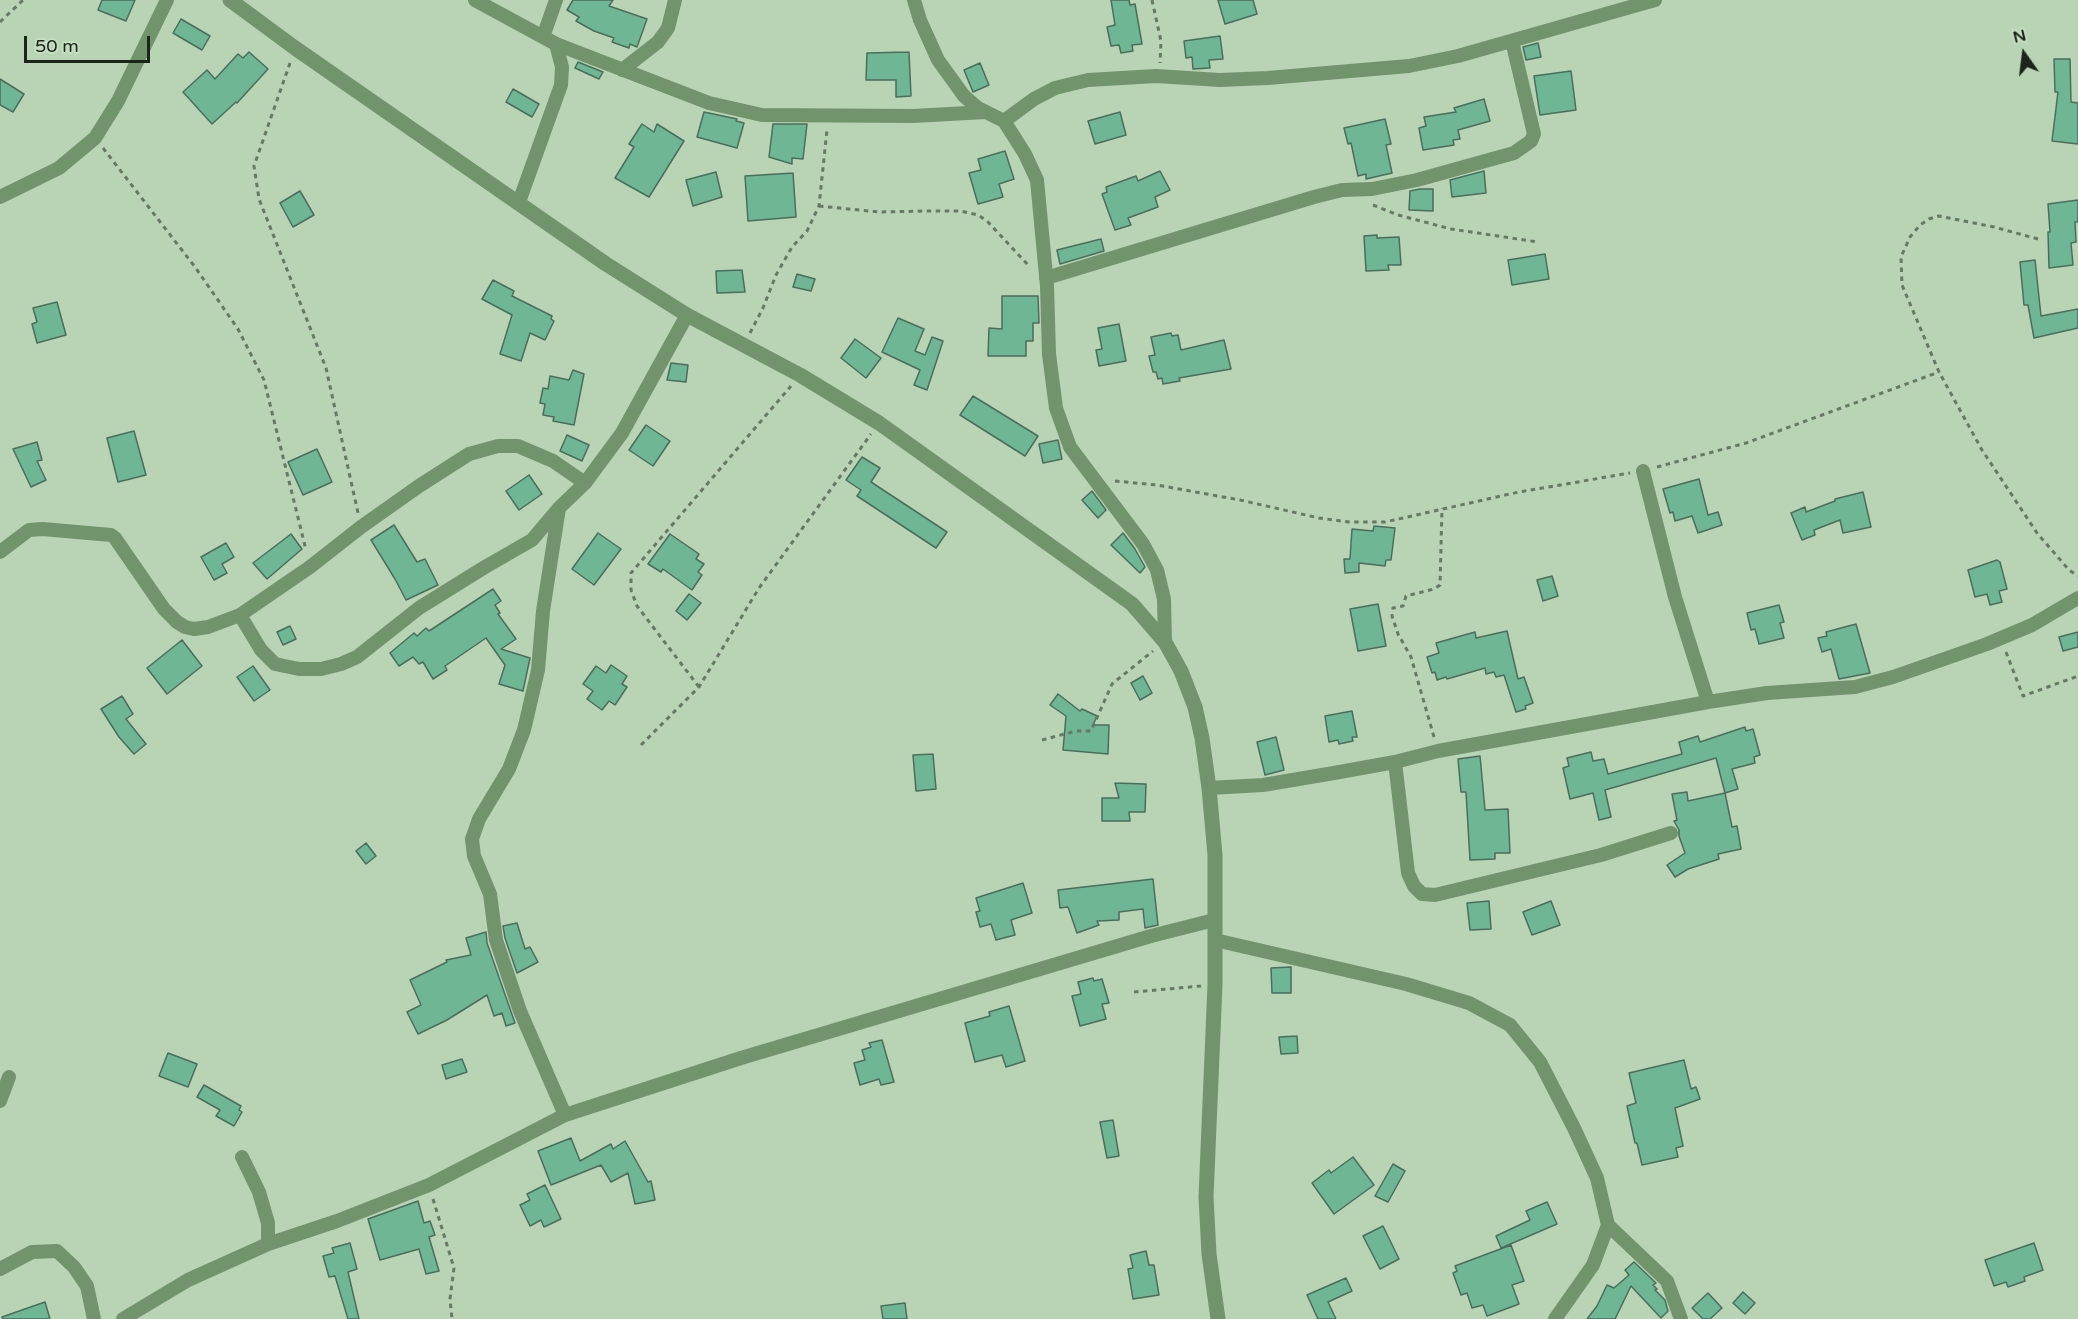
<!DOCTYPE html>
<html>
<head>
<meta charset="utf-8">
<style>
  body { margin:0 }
  #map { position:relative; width:2078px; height:1319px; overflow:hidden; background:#b9d3b5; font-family:"Varela Round",sans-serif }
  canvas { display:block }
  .north { position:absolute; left:1994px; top:24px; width:60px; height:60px; -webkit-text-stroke:4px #c5e0c1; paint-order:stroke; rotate:346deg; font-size:16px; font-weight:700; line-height:24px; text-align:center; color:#1b251a }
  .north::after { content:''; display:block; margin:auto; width:21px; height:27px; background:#1b251a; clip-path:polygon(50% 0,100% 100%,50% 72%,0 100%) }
  .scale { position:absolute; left:24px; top:36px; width:126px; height:27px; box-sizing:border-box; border:3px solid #1b251a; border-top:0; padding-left:8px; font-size:18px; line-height:21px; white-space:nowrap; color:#1b251a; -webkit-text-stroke:4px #c5e0c1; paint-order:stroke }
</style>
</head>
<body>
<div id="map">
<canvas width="2078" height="1319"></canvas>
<div class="north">N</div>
<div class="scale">50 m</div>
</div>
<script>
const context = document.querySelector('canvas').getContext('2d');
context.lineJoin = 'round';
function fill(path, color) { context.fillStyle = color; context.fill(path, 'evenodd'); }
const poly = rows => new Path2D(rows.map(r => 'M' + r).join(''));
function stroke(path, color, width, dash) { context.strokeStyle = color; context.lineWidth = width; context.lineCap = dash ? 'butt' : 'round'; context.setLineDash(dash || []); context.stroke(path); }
const building = poly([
  [102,0,135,0,126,21,98,10,102,0],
  [573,0,613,0,609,6,647,19,637,47,630,44,629,48,612,42,614,38,594,31,576,21,579,17,567,10,573,0],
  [1111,0,1129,0,1130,5,1135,4,1142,44,1132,45,1133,51,1121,53,1119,45,1111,46,1107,27,1115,25,1111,0],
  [1218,0,1253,0,1257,14,1225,24,1218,0],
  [181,19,210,36,202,50,173,33,181,19],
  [1220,36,1223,59,1209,60,1210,68,1193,69,1192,57,1186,58,1184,41,1220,36],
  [1538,43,1541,57,1526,60,1523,47,1538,43],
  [249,52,268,69,237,103,236,102,212,124,183,92,207,70,215,79,238,54,243,58,249,52],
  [909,52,911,96,896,97,896,80,866,80,867,53,909,52],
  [2054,59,2070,59,2071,102,2078,103,2078,144,2052,141,2058,92,2055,92,2054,59],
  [578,62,603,72,599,79,575,68,578,62],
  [980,63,989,85,973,92,964,70,980,63],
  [1571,71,1576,110,1540,115,1534,76,1571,71],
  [0,79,24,94,13,112,0,105,0,79],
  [513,89,539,104,532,117,506,102,513,89],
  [1484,99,1490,121,1458,130,1460,139,1453,140,1454,145,1423,150,1419,128,1426,126,1424,117,1456,112,1454,108,1484,99],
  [704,112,737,119,736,121,744,123,737,148,697,137,704,112],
  [1120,112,1126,135,1095,144,1088,121,1120,112],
  [1385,119,1391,144,1386,145,1392,173,1366,179,1366,174,1358,176,1351,143,1348,144,1344,128,1385,119],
  [642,124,654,132,657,124,684,141,649,197,615,178,634,147,629,144,642,124],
  [773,124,807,124,803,159,792,158,792,164,769,157,773,124],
  [1005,151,1014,179,999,184,1003,197,978,204,969,173,981,170,978,159,1005,151],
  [1160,171,1170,190,1155,197,1158,207,1128,218,1131,225,1115,230,1102,194,1107,192,1106,187,1136,176,1138,181,1160,171],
  [1484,171,1486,193,1452,197,1450,180,1484,171],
  [716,172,722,197,693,206,686,180,716,172],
  [793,173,796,217,748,221,745,176,793,173],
  [1420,189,1433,189,1433,211,1409,210,1410,191,1420,189],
  [300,191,314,215,293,227,280,203,300,191],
  [2078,200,2078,222,2075,222,2076,242,2071,243,2073,265,2049,268,2048,232,2050,232,2048,204,2078,200],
  [1377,235,1377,238,1399,237,1401,265,1388,265,1389,270,1366,271,1364,236,1377,235],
  [1101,239,1104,251,1060,264,1057,250,1101,239],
  [1545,254,1549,279,1512,285,1508,260,1545,254],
  [2035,260,2041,316,2078,309,2078,328,2034,338,2028,305,2024,305,2020,262,2035,260],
  [742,270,745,292,717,293,716,271,742,270],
  [797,274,815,279,811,291,793,287,797,274],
  [493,280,514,291,512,296,552,316,551,319,554,321,545,340,530,333,521,361,500,354,512,315,482,299,493,280],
  [1002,296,1038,296,1039,323,1033,323,1033,341,1026,341,1026,356,988,356,989,328,1002,329,1002,296],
  [57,302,66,335,37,343,32,324,37,322,33,308,57,302],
  [898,318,924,329,915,351,925,355,932,337,943,341,927,390,914,385,920,370,882,352,898,318],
  [1119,324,1126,361,1099,366,1096,350,1102,349,1098,328,1119,324],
  [1171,333,1172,336,1178,335,1181,350,1224,340,1231,369,1179,378,1180,381,1163,384,1162,378,1158,379,1156,372,1153,372,1149,356,1155,355,1151,337,1171,333],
  [855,339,881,358,866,378,841,358,855,339],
  [671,363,688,365,686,382,667,380,671,363],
  [573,370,584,374,574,425,553,421,554,417,543,415,545,404,540,403,543,388,548,389,550,376,569,380,573,370],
  [973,396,1038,436,1025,456,960,415,973,396],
  [646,425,670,441,653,466,629,450,646,425],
  [134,431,146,475,118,482,107,438,134,431],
  [567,435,589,445,582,461,560,451,567,435],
  [1058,440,1062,459,1043,463,1039,444,1058,440],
  [37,442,42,460,37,461,46,480,31,487,13,449,37,442],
  [317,449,332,482,303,495,288,462,317,449],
  [862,457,880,468,871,482,947,532,936,548,857,496,861,490,846,480,862,457],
  [529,475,542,494,519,510,506,491,529,475],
  [1699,479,1708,515,1718,512,1722,525,1698,533,1692,516,1675,521,1673,512,1670,513,1663,489,1699,479],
  [1092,491,1106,510,1098,518,1082,500,1092,491],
  [1863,492,1871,527,1843,533,1840,520,1814,530,1815,535,1802,540,1791,513,1805,507,1806,512,1835,501,1835,499,1863,492],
  [394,525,417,562,425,559,438,585,406,600,395,579,371,540,394,525],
  [1374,526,1395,528,1391,560,1386,560,1385,566,1359,563,1359,572,1345,573,1344,559,1350,559,1352,529,1373,531,1374,526],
  [598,533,621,549,594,585,572,569,598,533],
  [1123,533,1135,549,1145,567,1140,573,1111,545,1123,533],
  [291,534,302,549,267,579,253,563,291,534],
  [670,534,699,554,696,559,704,564,698,572,702,575,692,590,663,569,661,572,648,564,670,534],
  [226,543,234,557,222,564,227,573,214,580,201,557,226,543],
  [1997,560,2000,562,2007,589,1999,591,2002,602,1990,605,1987,594,1975,597,1968,570,1997,560],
  [1552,576,1558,596,1543,601,1537,580,1552,576],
  [493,589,501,601,495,605,500,613,498,614,516,639,501,649,530,658,523,691,499,684,505,665,486,638,445,666,447,670,433,679,423,662,419,664,413,657,399,666,390,653,414,633,417,636,426,628,429,631,493,589],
  [689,594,701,603,687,620,676,611,689,594],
  [1378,604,1386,646,1358,651,1350,609,1378,604],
  [1779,605,1784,622,1780,623,1784,638,1759,644,1755,629,1751,630,1747,613,1779,605],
  [1856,624,1870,673,1839,679,1831,649,1822,652,1818,638,1827,636,1826,632,1856,624],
  [290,626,296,639,283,645,277,632,290,626],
  [1507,631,1518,679,1524,677,1533,703,1525,706,1526,709,1516,712,1504,675,1496,677,1494,672,1486,674,1485,668,1447,679,1446,677,1437,680,1435,672,1432,673,1427,657,1439,653,1436,643,1475,632,1476,638,1507,631],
  [2078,632,2078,647,2063,651,2059,637,2078,632],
  [182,640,202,666,167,694,147,668,182,640],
  [611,665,627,676,622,684,627,687,615,705,609,701,602,710,587,699,593,691,583,684,596,666,606,673,611,665],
  [253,666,270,690,254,701,237,677,253,666],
  [1143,676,1152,693,1140,700,1131,683,1143,676],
  [1058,694,1080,711,1082,709,1097,716,1093,725,1109,725,1108,754,1063,750,1066,716,1050,705,1058,694],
  [122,696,133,714,126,719,146,744,134,754,119,737,101,709,122,696],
  [1352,711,1357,737,1352,737,1353,741,1339,744,1338,740,1329,742,1325,716,1352,711],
  [1745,727,1746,731,1753,729,1760,755,1754,757,1755,763,1732,769,1738,789,1725,793,1716,758,1605,790,1611,817,1599,820,1593,793,1570,799,1563,768,1569,766,1567,758,1591,752,1593,761,1604,759,1608,774,1682,754,1679,742,1698,736,1700,742,1745,727],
  [1276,737,1284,770,1265,775,1257,742,1276,737],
  [933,754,936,789,916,791,913,755,933,754],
  [1480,756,1485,810,1508,809,1510,853,1495,853,1495,859,1470,860,1466,792,1461,792,1458,759,1480,756],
  [1115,783,1146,784,1145,812,1129,812,1130,821,1102,821,1102,798,1119,798,1115,783],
  [1687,792,1688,801,1725,793,1732,827,1737,826,1741,849,1718,854,1719,859,1688,869,1675,877,1667,865,1685,853,1679,836,1679,830,1674,821,1677,820,1672,794,1687,792],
  [366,843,376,856,366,864,356,851,366,843],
  [1153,879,1158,925,1145,928,1143,909,1119,912,1119,920,1097,921,1099,925,1077,933,1068,907,1060,908,1058,890,1153,879],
  [1023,883,1032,913,1011,920,1015,935,996,940,991,924,980,927,976,912,980,911,976,898,1023,883],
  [1489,901,1491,929,1470,930,1467,903,1489,901],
  [1551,901,1560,925,1532,935,1523,912,1551,901],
  [517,923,525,949,530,947,538,962,517,973,505,938,503,926,517,923],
  [486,932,487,943,515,1023,506,1026,502,1013,494,1016,487,995,447,1020,418,1034,407,1012,421,1005,410,980,447,962,446,960,471,955,466,938,486,932],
  [1291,967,1291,993,1272,993,1271,968,1291,967],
  [1093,978,1094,981,1102,979,1109,1003,1102,1004,1106,1019,1080,1026,1072,996,1081,994,1078,982,1093,978],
  [1009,1006,1025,1061,1006,1067,1002,1055,975,1062,965,1023,990,1016,989,1012,1009,1006],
  [1297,1036,1298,1053,1281,1054,1279,1037,1297,1036],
  [882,1040,894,1082,881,1085,879,1079,860,1085,854,1063,865,1060,862,1050,871,1047,869,1043,882,1040],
  [168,1053,197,1064,188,1087,159,1076,168,1053],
  [462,1059,467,1072,446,1079,442,1065,462,1059],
  [1684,1060,1691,1089,1696,1087,1700,1099,1675,1108,1683,1146,1676,1148,1678,1157,1642,1165,1637,1143,1635,1143,1627,1106,1636,1103,1629,1073,1684,1060],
  [204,1085,241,1106,239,1110,242,1112,234,1126,216,1116,220,1110,197,1097,204,1085],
  [1113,1120,1119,1156,1107,1158,1100,1122,1113,1120],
  [571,1138,580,1161,611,1144,613,1149,625,1141,648,1182,651,1181,655,1200,635,1204,628,1173,611,1182,601,1165,551,1185,538,1151,571,1138],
  [1353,1157,1374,1185,1334,1214,1312,1183,1329,1170,1331,1173,1353,1157],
  [1393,1164,1405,1171,1388,1202,1375,1196,1393,1164],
  [545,1185,561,1219,544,1227,541,1220,530,1226,520,1205,530,1200,527,1194,545,1185],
  [418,1201,424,1223,430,1221,435,1235,429,1237,439,1271,426,1274,419,1249,380,1260,368,1219,418,1201],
  [1547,1202,1557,1224,1501,1248,1496,1236,1530,1220,1526,1211,1547,1202],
  [1383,1226,1399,1259,1380,1269,1363,1236,1383,1226],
  [350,1243,357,1269,348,1272,359,1319,348,1319,335,1276,329,1277,323,1256,334,1253,332,1248,350,1243],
  [2034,1243,2043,1270,2024,1277,2025,1281,2008,1287,2006,1282,1994,1286,1985,1260,2034,1243],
  [1511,1245,1524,1281,1512,1285,1519,1304,1487,1316,1483,1305,1472,1308,1467,1293,1461,1295,1453,1273,1457,1271,1455,1266,1511,1245],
  [1146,1251,1149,1265,1154,1265,1159,1295,1133,1299,1128,1269,1133,1268,1130,1255,1146,1251],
  [1634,1262,1656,1283,1653,1285,1657,1289,1655,1290,1665,1300,1668,1311,1661,1318,1631,1286,1615,1319,1587,1319,1597,1306,1607,1285,1614,1288,1629,1275,1625,1270,1634,1262],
  [1346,1278,1352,1291,1328,1302,1336,1319,1318,1319,1307,1295,1346,1278],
  [1743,1292,1755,1303,1745,1314,1733,1303,1743,1292],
  [1708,1293,1722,1308,1710,1319,1703,1319,1692,1308,1708,1293],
  [45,1302,50,1319,3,1319,2,1317,45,1302],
  [905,1303,907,1319,883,1319,881,1306,905,1303]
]);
fill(building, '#6fb794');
stroke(building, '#4b6e5c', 1.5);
stroke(poly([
  [1152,0,1161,41,1160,63],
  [0,22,23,0],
  [290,63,254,166,259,199,326,368,358,513],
  [103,148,195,267,238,329,264,380,306,550],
  [1373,205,1398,215,1451,229,1538,242],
  [819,206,879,212,928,211,960,211,978,215,987,221,1029,266],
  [2038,239,1994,227,1939,216,1929,219,1920,225,1910,237,1901,257,1902,285,1939,372,1982,450,2037,533,2069,570,2078,576],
  [750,333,763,308,776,275,792,247,807,231,819,206,827,130],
  [1657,467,1746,443,1939,372],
  [1115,481,1157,485,1240,500,1319,518,1349,522,1385,522,1519,492,1630,473],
  [2006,652,2023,696,2078,676],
  [699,687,637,606,631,590,631,573,791,386],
  [1434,737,1411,657,1398,634,1392,616,1393,608,1403,606,1406,596,1434,589,1440,585,1442,508],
  [1042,740,1076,731,1091,731,1112,684,1153,651],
  [641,745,699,687,759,588,871,434],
  [1134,992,1201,986],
  [433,1199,454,1268,450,1299,452,1319]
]), '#677965', 3, [4.5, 4.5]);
stroke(poly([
  [475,0,556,44,562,67,561,85,519,202],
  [914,0,920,20,938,60,964,96,978,108,1004,121,1025,154,1037,180,1047,286,1049,354,1056,408,1070,447,1143,544,1157,570,1164,599,1165,642],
  [543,37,556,0],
  [556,44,709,103,762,115,913,116,986,112],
  [622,70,658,42,668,28,675,0],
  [1004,121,1034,99,1055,88,1088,80,1156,76,1220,80,1268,78,1409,66,1458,56,1655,0],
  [0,197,59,168,95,138,118,101,167,0],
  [1046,278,1314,197,1342,190,1372,189,1417,180,1514,153,1531,141,1534,134,1512,41],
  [1643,471,1675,597,1708,702],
  [559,508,543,611,538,670,524,730,509,769,479,819,472,839,474,856,490,894,496,940,520,1011,565,1115],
  [0,552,29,530,43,529,111,535,115,538,164,609,177,622,185,627,194,629,208,627,240,615,310,567,361,527,419,486,469,454,498,446,518,446,553,461,585,483],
  [240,615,261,650,275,664,299,669,321,669,341,664,357,657,419,608,485,567,532,540,559,508,585,483,622,433,687,315],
  [1395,762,1408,873,1414,886,1422,894,1435,895,1601,855,1671,833],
  [1209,788,1263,785,1334,773,1395,762,1438,751,1708,702,1767,693,1855,687,1893,677,1987,644,2032,625,2078,598],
  [1215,940,1406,984,1469,1003,1510,1025,1540,1062,1574,1128,1597,1178,1608,1225,1593,1265,1555,1319],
  [0,1101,9,1077],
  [242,1157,259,1192,268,1223,268,1244],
  [1608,1225,1667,1281,1681,1319],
  [0,1269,32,1252,57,1251,74,1267,87,1286,94,1319],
  [123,1319,188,1280,268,1244,337,1221,429,1185,565,1115,741,1058,1151,936,1214,920]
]), '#72946d', 14);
stroke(poly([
  [230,0,295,48,606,264,687,315,800,375,879,423,1132,604,1165,642,1181,671,1195,707,1202,738,1209,788,1215,855,1215,985,1206,1197,1209,1254,1218,1319]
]), '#72946d', 15);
</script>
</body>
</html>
